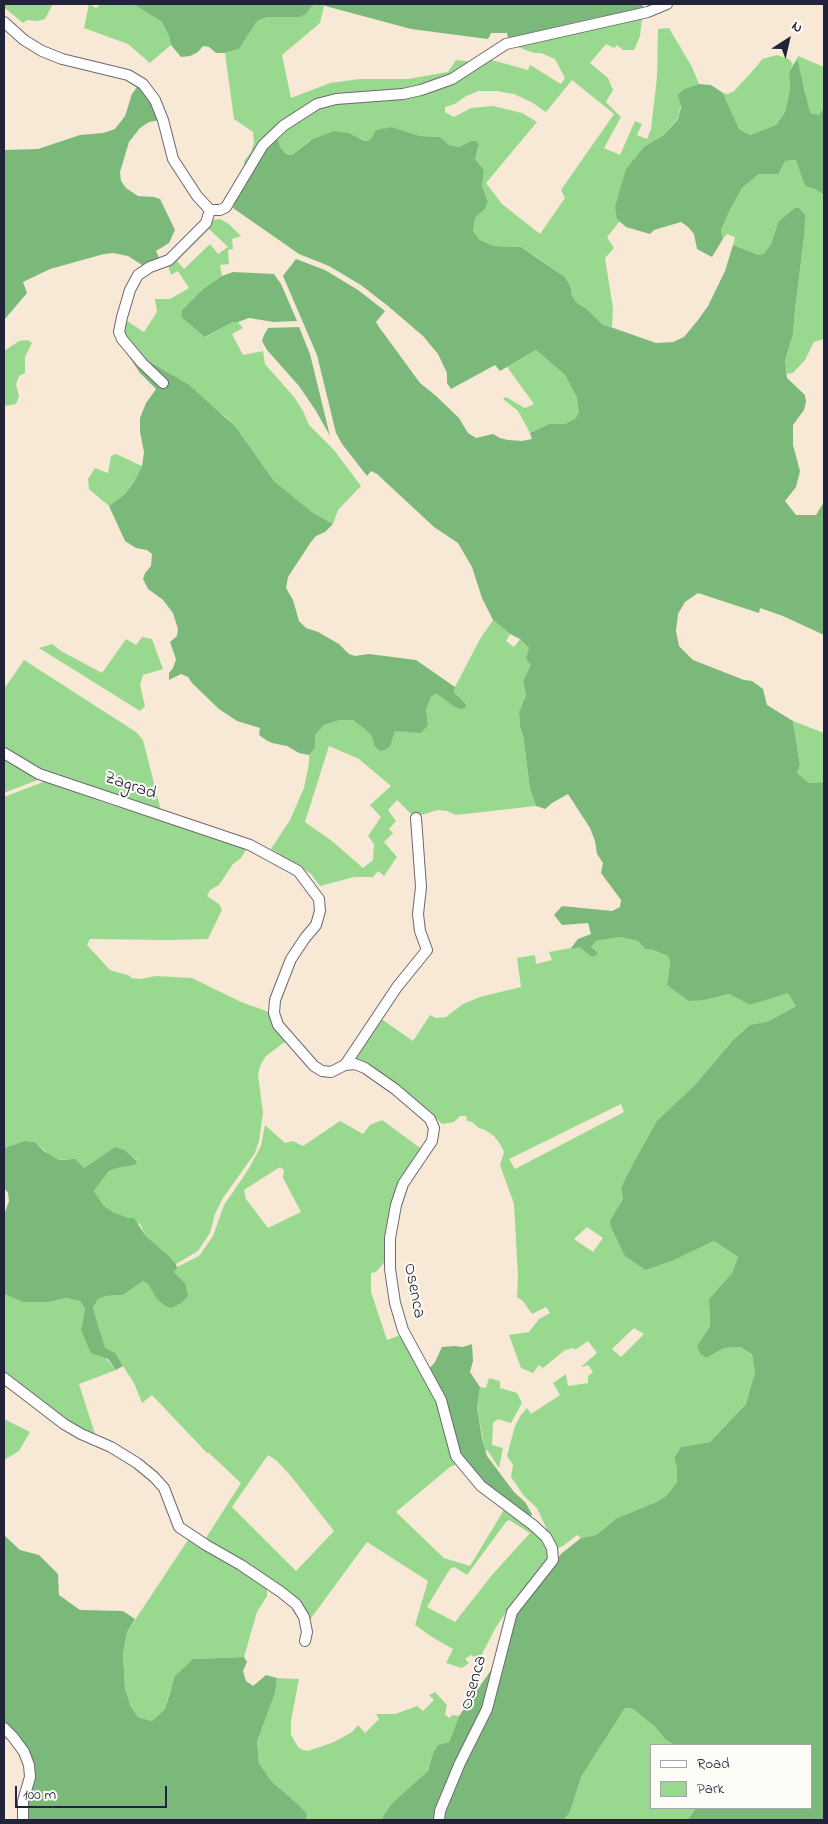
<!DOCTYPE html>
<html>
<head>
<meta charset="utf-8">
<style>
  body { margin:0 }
  #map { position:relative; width:828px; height:1824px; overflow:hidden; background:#f8e9d6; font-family:"Indie Flower",sans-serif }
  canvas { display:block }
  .frame { position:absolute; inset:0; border:5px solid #22223b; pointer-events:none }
  .legend { position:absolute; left:650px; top:1744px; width:162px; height:65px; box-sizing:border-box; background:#fdfcf7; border:1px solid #a5a5ac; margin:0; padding:6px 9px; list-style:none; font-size:15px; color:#22223b }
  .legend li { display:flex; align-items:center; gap:10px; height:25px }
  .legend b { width:25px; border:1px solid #a5a5ac }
  .north { position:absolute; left:763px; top:15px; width:50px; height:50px; -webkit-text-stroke:4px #fdfcf7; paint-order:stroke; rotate:35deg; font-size:14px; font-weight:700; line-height:20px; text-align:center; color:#22223b }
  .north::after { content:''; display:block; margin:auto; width:18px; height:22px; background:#22223b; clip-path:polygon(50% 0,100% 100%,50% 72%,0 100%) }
  .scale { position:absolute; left:15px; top:1786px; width:152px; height:22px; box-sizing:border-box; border:2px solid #22223b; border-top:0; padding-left:6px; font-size:15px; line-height:18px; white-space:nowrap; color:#22223b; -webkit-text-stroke:4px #fdfcf7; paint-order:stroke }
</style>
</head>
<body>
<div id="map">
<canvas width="828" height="1824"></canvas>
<div class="frame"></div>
<ul class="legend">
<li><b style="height:6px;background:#fff"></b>Road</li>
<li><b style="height:14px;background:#99d98f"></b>Park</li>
</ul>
<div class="north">N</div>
<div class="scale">100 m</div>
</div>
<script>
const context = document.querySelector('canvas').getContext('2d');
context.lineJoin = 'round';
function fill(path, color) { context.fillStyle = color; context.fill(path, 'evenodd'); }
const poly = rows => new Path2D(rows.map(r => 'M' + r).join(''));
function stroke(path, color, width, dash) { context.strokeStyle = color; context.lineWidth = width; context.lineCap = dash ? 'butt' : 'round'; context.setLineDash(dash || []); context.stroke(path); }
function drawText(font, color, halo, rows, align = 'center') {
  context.font = font + ' "Indie Flower",sans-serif'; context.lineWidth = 4; context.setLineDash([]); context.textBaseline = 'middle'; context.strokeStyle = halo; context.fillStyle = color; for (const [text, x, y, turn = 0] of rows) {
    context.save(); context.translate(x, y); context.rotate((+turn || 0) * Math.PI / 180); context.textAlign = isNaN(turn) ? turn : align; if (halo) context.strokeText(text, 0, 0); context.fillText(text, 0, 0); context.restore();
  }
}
fill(poly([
  [4,4,53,4,45,19,38,21,27,20,23,23,5,8],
  [89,4,96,8,101,4,137,4,161,21,169,36,171,45,150,63,128,44,84,28],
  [318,4,324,6,320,23,282,55,291,98,330,83,360,79,408,79,448,72,456,60,474,62,461,72,421,88,301,110,244,168,244,161,251,152,254,143,253,132,234,119,225,53,239,49,256,21,267,17,300,17,306,14,311,7],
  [642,17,640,36,634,50,623,50,617,45,614,48,606,44,590,63,608,78,613,90,606,102,621,117,604,148,620,155,635,121,642,124,637,135,647,139,651,129,657,77,658,29,669,28,692,67,699,84,684,89,678,118,664,135,645,146,617,219,620,221,607,237,614,248,605,258,613,308,612,327,602,324,587,309,577,303,572,296,571,288,565,277,538,258,521,247,494,246,480,240,473,231,475,218,485,209,488,202,482,186,484,170,475,159,479,144,471,141,459,147,449,145,439,137,420,136,392,127,368,141,359,138,310,140,292,155,286,154,280,147,277,135,302,115,325,105,355,100,406,97,488,59,528,70,530,65,561,84,565,78,555,59,541,53,534,53,512,45],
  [572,80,614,114,561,190,565,198,540,234,502,204,486,183,537,122,522,113,493,106,471,108,454,117,445,112,445,107,455,104,466,96,479,91,497,91,514,94,533,103,546,112],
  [777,55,789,59,793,64,789,72,790,89,785,112,776,125,750,135,739,129,723,93,728,94,734,91,757,66,762,59],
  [798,56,824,67,823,109,819,115,810,113,807,106,805,90,800,78,797,59],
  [797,160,805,186,815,189,824,195,824,339,814,342,805,360,793,373,787,374,785,361,793,334,795,310,804,237,778,222,771,244,765,254,758,255,733,245,735,237,727,234,723,239,721,230,730,210,742,188,759,174,785,161],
  [220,219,229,224,241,236,232,239,233,249,228,250,229,264,220,265,222,276,203,289,182,310,181,317,206,337,233,322,238,322,243,328,232,334,243,355,263,351,265,364,294,397,303,411,309,425,334,450,361,486,338,510,333,524,312,512,274,481,235,426,226,417,173,376,135,353,123,331,124,319,144,332,157,312,155,299,170,299,189,288,178,271,171,275,168,265,213,220],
  [209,229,228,247,218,254,210,244,184,269,177,261],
  [28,340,32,343,25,357,25,373,19,376,16,384,19,396,16,404,6,406,4,404,4,351,19,341],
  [536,350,565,375,577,398,580,412,576,418,565,424,549,424,530,433,518,411,503,399,506,397,525,408,534,404,507,367],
  [116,454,142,466,134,482,125,494,109,506,89,489,88,479,95,468,108,473,111,456],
  [493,620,510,634,506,641,514,647,520,639,529,648,531,665,523,681,526,695,519,712,520,727,523,735,530,789,536,806,456,815,447,811,438,810,414,817,397,800,388,810,396,821,389,829,393,833,384,842,397,857,384,876,378,871,373,877,354,877,320,886,311,874,299,866,271,849,290,820,304,788,309,763,309,755,315,748,315,735,324,725,340,720,353,720,368,732,372,737,374,745,390,745,395,730,407,732,428,725,426,709,431,697,436,692,453,706,466,704,454,692,455,687,480,639],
  [329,746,359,759,391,786,370,805,381,817,368,836,374,844,373,860,363,868,332,841,305,822],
  [142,637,152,639,163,669,143,675,140,685,145,706,140,711,39,648,52,644,61,651,102,673,126,639,136,645],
  [24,660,136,732,143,740,162,815,33,768,13,755,4,746,4,689],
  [793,721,824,733,824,782,809,783,797,773,800,765],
  [4,755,40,779,4,793],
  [46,781,102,802,247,848,241,858,233,864,219,885,210,890,207,896,219,904,222,910,208,939,167,940,90,939,87,945,110,970,130,976,131,978,140,979,156,976,192,978,241,1002,266,1011,275,1016,286,1041,266,1056,260,1066,258,1075,263,1113,259,1141,255,1153,223,1198,215,1214,210,1233,198,1251,176,1264,169,1256,146,1236,140,1224,113,1212,103,1205,94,1191,109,1171,117,1168,135,1165,137,1160,125,1150,115,1147,84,1168,68,1159,59,1160,53,1158,35,1142,25,1141,4,1148,4,797],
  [620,937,638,941,645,949,653,950,668,956,670,961,667,985,705,1000,729,994,750,1005,788,992,796,1006,769,1021,750,1025,734,1039,693,1087,639,1155,627,1175,621,1188,623,1199,611,1221,646,1270,672,1261,714,1241,738,1257,732,1273,709,1299,710,1326,697,1346,706,1358,724,1348,742,1347,752,1356,755,1372,746,1404,710,1442,681,1447,674,1458,677,1468,677,1482,666,1496,654,1503,617,1518,596,1535,581,1538,577,1535,563,1546,556,1549,537,1508,524,1496,511,1477,513,1465,507,1456,515,1426,521,1415,527,1408,531,1414,560,1395,553,1383,566,1374,568,1386,588,1383,588,1376,593,1372,588,1365,581,1367,597,1353,588,1341,575,1350,574,1348,565,1350,543,1368,539,1365,533,1373,521,1368,509,1335,529,1332,539,1319,550,1313,546,1307,532,1314,523,1301,517,1297,518,1276,514,1204,500,1165,504,1152,500,1144,494,1136,485,1130,479,1128,472,1122,467,1121,466,1116,460,1116,454,1122,442,1124,428,1110,389,1080,356,1060,356,1054,380,1018,413,1041,430,1015,436,1018,446,1017,463,1004,480,997,521,987,517,958,535,955,536,964,552,960,549,952,571,948,574,949,579,947,592,957,596,956,598,953,591,947,596,941],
  [621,1104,624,1112,515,1169,509,1159],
  [587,1227,603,1238,593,1252,574,1239],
  [634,1328,644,1334,621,1357,612,1349],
  [382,1120,423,1150,408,1172,388,1258,376,1272,371,1273,371,1292,387,1340,403,1334,439,1403,457,1464,450,1467,396,1512,444,1558,470,1566,505,1508,545,1541,550,1557,547,1564,517,1596,496,1627,482,1654,477,1658,471,1655,465,1659,469,1663,462,1668,446,1663,453,1649,432,1637,415,1625,428,1581,367,1542,309,1621,308,1619,204,1541,241,1483,209,1453,207,1453,152,1395,142,1403,134,1383,115,1354,105,1349,93,1308,98,1299,106,1296,123,1295,143,1281,148,1284,156,1298,185,1288,185,1283,174,1272,177,1267,199,1256,213,1236,224,1205,248,1170,261,1146,265,1125,285,1143,293,1141,303,1146,340,1121,363,1134,370,1125],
  [280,1167,284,1170,283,1178,301,1212,268,1228,246,1199,244,1190],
  [268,1455,277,1461,290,1475,334,1531,296,1571,232,1507],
  [509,1520,530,1533,492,1575,455,1622,427,1607,450,1569,454,1567,467,1575,506,1522],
  [4,1294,23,1302,49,1302,66,1298,80,1301,85,1309,81,1330,116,1370,79,1384,96,1437,88,1435,4,1375],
  [489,1378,500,1381,500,1388,517,1393,522,1403,511,1423,498,1419,493,1423,492,1445,503,1448,499,1468,487,1450,485,1450,477,1408,480,1387,486,1388],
  [4,1419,30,1432,19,1451,4,1460],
  [190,1537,267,1585,267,1596,257,1612,244,1657,193,1659,170,1691,165,1709,152,1721,138,1717,131,1707,125,1689,123,1654,127,1632],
  [277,1678,299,1679,291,1721,291,1735,298,1747,303,1750,308,1751,334,1742,352,1732,358,1725,365,1733,379,1719,376,1714,395,1714,417,1706,423,1711,434,1700,429,1695,435,1692,447,1705,445,1714,449,1718,453,1715,459,1716,449,1742,438,1745,433,1753,428,1771,391,1804,381,1820,306,1820,307,1814,299,1805,272,1782,259,1763,257,1742,275,1693],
  [625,1708,633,1709,655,1727,666,1740,674,1745,652,1745,652,1808,696,1808,687,1820,563,1820,569,1814,573,1803,581,1777]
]), '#99d98f');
fill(poly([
  [134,4,317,4,311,7,306,14,300,17,267,17,257,21,239,49,225,53,216,53,209,47,203,46,198,52,190,56,181,57,171,45,169,36,161,21],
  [318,4,642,4,644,8,636,12,599,17,508,38,507,33,491,33,488,39,411,29],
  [797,59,810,113,819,115,823,109,824,85,824,195,815,189,805,186,796,160,785,161,778,174,759,174,742,188,730,210,721,230,723,239,712,257,697,249,694,234,688,227,681,222,654,230,650,234,626,227,617,219,615,207,626,169,645,146,664,135,678,119,681,107,678,95,684,89,699,84,711,85,723,93,739,129,750,135,776,125,785,112,790,89,789,72],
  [139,84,146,92,160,120,149,122,140,128,129,142,120,172,121,181,126,188,138,196,154,197,160,199,175,230,169,243,156,251,160,260,142,265,128,256,113,253,104,254,50,269,23,282,27,293,4,320,4,150,38,149,80,135,103,133,115,129,125,116,132,94],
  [392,127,420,136,440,137,449,145,459,147,471,141,476,141,479,144,475,159,484,170,482,186,488,202,485,209,475,218,473,231,480,240,494,246,521,247,565,277,571,288,572,296,577,303,587,309,602,324,656,343,673,342,684,337,698,320,708,306,725,271,733,245,758,255,764,254,771,244,778,222,795,208,799,208,805,215,804,237,795,310,793,334,785,361,787,378,805,395,806,402,804,410,793,425,793,445,800,471,796,487,785,501,796,515,816,515,824,502,824,635,783,616,760,608,759,613,698,593,685,602,678,614,676,631,679,646,693,660,744,680,752,681,763,689,767,705,793,721,800,765,797,773,809,783,824,782,824,1820,687,1820,696,1808,812,1808,812,1745,674,1745,666,1740,655,1727,633,1709,625,1708,581,1777,573,1803,569,1814,563,1820,381,1820,391,1804,428,1771,433,1753,438,1745,449,1742,459,1716,496,1663,511,1621,555,1561,562,1553,581,1538,596,1535,617,1518,654,1503,666,1496,677,1482,677,1468,674,1458,681,1447,710,1442,746,1404,755,1372,752,1355,741,1347,724,1348,706,1358,700,1353,697,1346,710,1326,709,1299,732,1273,738,1257,714,1241,672,1261,646,1270,625,1256,611,1227,610,1221,623,1199,621,1188,627,1175,657,1121,693,1087,734,1039,750,1025,769,1021,796,1006,788,993,750,1005,729,994,705,1000,689,1001,667,985,670,962,668,956,653,950,645,949,638,941,620,937,596,941,591,947,598,953,596,956,592,957,579,947,574,949,571,948,578,939,591,934,588,923,562,925,554,915,562,906,612,911,620,907,621,900,601,873,603,863,597,854,595,841,590,828,568,794,552,803,545,809,536,806,530,789,523,735,520,727,519,712,526,695,523,681,531,665,526,659,529,648,520,639,510,634,493,620,482,598,472,567,458,543,434,527,377,474,371,471,367,476,342,444,336,433,317,355,283,276,296,259,325,270,358,290,385,311,376,322,379,327,420,383,435,395,459,418,468,433,476,438,493,434,500,438,508,440,522,441,532,439,530,433,549,424,565,424,576,418,579,412,577,398,565,375,536,350,500,371,495,365,451,389,447,383,447,373,438,354,423,336,388,306,361,285,329,266,299,254,233,208,238,190,252,166,277,135,280,147,286,154,292,155,311,140,334,131,348,133,363,140,368,141,373,137,375,131,381,129],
  [233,272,274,274,281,284,297,321,274,322,249,318,238,322,233,322,205,337,181,317,182,310,203,289,222,276],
  [299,327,310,354,330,436,316,411,299,386,267,350,262,341,264,335,268,328],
  [126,352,135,353,189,385,235,426,274,481,312,512,333,524,325,532,316,536,311,542,288,577,286,588,293,600,299,621,306,628,318,632,339,644,349,654,355,656,369,654,416,660,455,687,454,692,466,704,465,708,460,709,453,706,436,693,431,697,426,709,428,725,421,733,395,731,390,746,385,750,380,751,374,745,372,737,368,732,353,720,340,720,324,725,315,735,315,748,309,755,299,753,287,746,272,743,266,740,259,735,260,728,237,721,219,709,192,683,188,677,181,674,169,680,169,673,173,668,176,659,170,642,177,636,178,629,173,613,163,600,148,589,143,579,145,573,151,566,152,554,147,550,136,548,125,541,109,506,125,494,134,482,142,466,144,452,140,432,140,418,146,403,156,389,140,373],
  [25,1141,35,1142,44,1151,59,1160,75,1159,84,1168,115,1147,125,1150,137,1161,135,1165,117,1168,109,1171,94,1191,103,1205,113,1212,128,1218,134,1218,146,1236,169,1256,176,1264,177,1268,174,1272,185,1283,188,1296,181,1303,171,1308,164,1305,156,1298,148,1284,143,1281,123,1295,106,1296,98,1299,93,1308,105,1348,115,1353,123,1366,116,1370,108,1359,91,1353,81,1330,85,1309,80,1301,66,1298,49,1302,23,1302,4,1294,4,1215,9,1201,8,1193,4,1188,4,1148],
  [472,1344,473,1361,470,1372,480,1387,477,1408,482,1438,487,1456,514,1492,525,1502,532,1514,530,1518,524,1516,465,1467,429,1369,435,1362,442,1347,455,1346,463,1347],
  [4,1535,20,1550,39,1555,58,1574,59,1595,80,1610,123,1611,135,1619,127,1632,123,1654,125,1689,131,1707,138,1717,152,1721,165,1709,175,1676,193,1659,244,1657,247,1662,243,1671,246,1681,253,1686,266,1675,277,1678,275,1693,257,1742,259,1763,272,1782,299,1805,307,1814,306,1820,25,1820,25,1801,35,1775,34,1764,29,1752,4,1725]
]), '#7ab97a');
const street = poly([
  [4,22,24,40,42,51,62,59,128,75,143,84,155,100,163,120,173,159,197,196,210,210,220,210,226,207,263,145,283,126,317,104,336,99,403,94,421,90,452,79,506,44,648,12,667,4],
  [163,383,142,363,122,339,119,332,122,317,130,290,138,275,150,267,169,260,206,223,210,210],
  [4,753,39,774,250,845,298,871,319,899,320,911,316,925,305,938,291,959,275,1000,274,1013,278,1025,314,1066,322,1071,331,1072,345,1065,355,1064,365,1068,395,1089,430,1119,434,1128,432,1141,403,1184,396,1205,390,1238,390,1269,395,1303,403,1330,441,1400,456,1456,481,1486,533,1525,546,1537,552,1548,553,1560,512,1612,487,1709,460,1763,440,1811,439,1820],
  [345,1065,397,987,427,950,420,931,418,914,421,887,416,818],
  [4,1378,64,1424,81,1434,111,1447,137,1463,154,1477,164,1488,179,1527,206,1545,241,1565,281,1592,296,1604,304,1617,307,1632,305,1641],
  [4,1728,13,1737,24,1752,29,1765,30,1777,23,1801,23,1820]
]);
stroke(street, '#6d6871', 12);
stroke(street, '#fff', 10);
drawText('18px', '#22223b', '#fdfcf7', [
  ["Zagrad",130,787,19],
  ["Osenca",413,1291,79],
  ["Osenca",475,1683,-74]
]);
</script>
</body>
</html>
